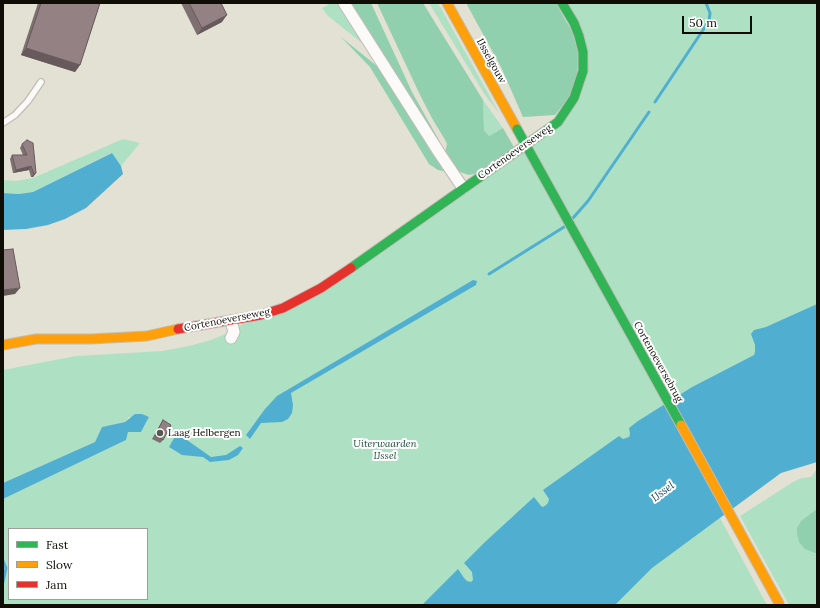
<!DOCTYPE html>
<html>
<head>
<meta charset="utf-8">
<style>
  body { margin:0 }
  #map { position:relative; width:820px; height:608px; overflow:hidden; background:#e3e0d4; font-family:Lora,serif }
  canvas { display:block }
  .frame { position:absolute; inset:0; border:4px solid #0f0d06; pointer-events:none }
  .legend { position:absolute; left:8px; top:528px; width:140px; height:72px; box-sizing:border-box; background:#fff; border:1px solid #9f9e9b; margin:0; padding:5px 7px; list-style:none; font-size:12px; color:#0f0d06 }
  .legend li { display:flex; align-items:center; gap:8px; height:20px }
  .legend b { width:20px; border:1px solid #9f9e9b }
  .scale { position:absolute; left:682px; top:16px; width:70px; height:18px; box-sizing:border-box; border:2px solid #0f0d06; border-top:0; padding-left:5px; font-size:12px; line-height:14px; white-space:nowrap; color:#0f0d06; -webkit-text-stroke:3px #fff; paint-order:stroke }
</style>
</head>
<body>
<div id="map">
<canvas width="820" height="608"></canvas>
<div class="frame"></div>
<ul class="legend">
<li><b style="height:5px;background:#30b455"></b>Fast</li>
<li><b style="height:5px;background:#ff9f0a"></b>Slow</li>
<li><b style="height:5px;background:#e5322d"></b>Jam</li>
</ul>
<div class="scale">50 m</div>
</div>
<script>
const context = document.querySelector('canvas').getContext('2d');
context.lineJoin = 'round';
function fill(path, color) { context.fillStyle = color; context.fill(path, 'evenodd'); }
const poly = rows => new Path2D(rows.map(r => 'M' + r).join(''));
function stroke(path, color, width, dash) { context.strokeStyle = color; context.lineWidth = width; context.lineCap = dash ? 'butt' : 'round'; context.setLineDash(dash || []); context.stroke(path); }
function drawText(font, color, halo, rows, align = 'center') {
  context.font = font + ' Lora,serif'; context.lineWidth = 4; context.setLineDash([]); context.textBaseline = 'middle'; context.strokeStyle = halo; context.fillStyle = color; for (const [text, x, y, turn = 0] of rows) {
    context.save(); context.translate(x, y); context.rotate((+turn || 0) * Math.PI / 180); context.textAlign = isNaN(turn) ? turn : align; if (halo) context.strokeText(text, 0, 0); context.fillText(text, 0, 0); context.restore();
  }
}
fill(poly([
  [327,3,342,3,367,47,328,16,322,8,328,5],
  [429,3,438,3,499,113,485,95],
  [568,3,817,3,817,322,755,352,754,355,692,387,645,417,628,438,454,605,3,605,3,499,126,440,128,432,141,432,149,417,129,417,125,422,102,427,95,442,3,483,3,370,76,356,163,351,193,345,211,340,228,333,241,325,281,311,562,124],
  [9,529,147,529,147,599,9,599],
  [483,100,503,128,489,136,484,130],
  [123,139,140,143,121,166,111,153,33,192,19,194,3,193,3,180,15,181,33,178],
  [817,469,817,605,789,605,740,516,793,482,802,478,811,477],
  [720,518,767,605,610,605,652,567]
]), '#aee1c3');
fill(poly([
  [351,3,371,3,412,92,440,142,439,144],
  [377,3,423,3,483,100,484,130,489,136,503,128,515,149,479,173,469,175,457,171,445,153,447,144,444,138,433,120,421,97],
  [466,3,556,3,573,34,578,53,577,76,568,99,555,115,523,117,501,67],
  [341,37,378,67,448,172,438,170,429,164,370,67],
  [817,509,817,553,815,553,805,549,799,542,797,533,797,528,801,521]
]), '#90d0af');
fill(poly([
  [112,153,121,166,123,174,86,208,65,219,48,225,26,229,3,230,3,193,19,194,33,192],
  [473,280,477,281,476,285,291,393,293,405,292,413,288,419,282,422,261,423,250,439,246,435,265,409,277,396],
  [817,304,817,462,781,473,652,568,615,605,422,605,458,569,464,578,467,581,471,582,473,580,472,572,464,563,485,542,534,497,541,506,543,507,546,505,548,503,549,499,543,490,619,436,623,439,629,437,630,434,629,428,638,421,692,387,754,355,755,352,755,345,751,334,754,330,766,327],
  [135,414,142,414,149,417,141,432,128,432,126,440,3,499,3,483,95,442,102,427,125,422],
  [177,433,211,457,226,455,240,446,243,448,238,455,229,460,210,462,203,457,182,455,169,447]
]), '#50afd0');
stroke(poly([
  [655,102,709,21,710,13,706,3],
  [573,218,588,201,649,112],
  [489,274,564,227],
  [3,561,6,568,3,582]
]), '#50afd0', 3);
const lane = poly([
  [3,123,15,115,28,101,41,82]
]);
const street = poly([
  [344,3,440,154,463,188],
  [231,338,234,332,231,321]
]);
const fast = poly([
  [351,268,558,122,574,98,583,71,583,52,579,36,574,23,562,3]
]);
const slow = poly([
  [447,3,517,129],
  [3,345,36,339,91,339,147,336,178,329]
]);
const jam = poly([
  [178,329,261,315,283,308,321,288,351,268]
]);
stroke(lane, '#c0bdb4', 8);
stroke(street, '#c0bdb4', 13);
stroke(fast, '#c0bdb4', 11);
stroke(slow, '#c0bdb4', 11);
stroke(jam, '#c0bdb4', 11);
stroke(lane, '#fbfaf9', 5.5);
stroke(street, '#fbfaf9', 11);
stroke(fast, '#30b455', 9);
stroke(slow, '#ff9f0a', 9);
stroke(jam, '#e5322d', 9);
const fastBridge = poly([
  [517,129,681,425]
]);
const slowBridge = poly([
  [681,425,780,605]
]);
stroke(fastBridge, '#c0bdb4', 11, []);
stroke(slowBridge, '#c0bdb4', 11, []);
stroke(fastBridge, '#30b455', 9);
stroke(slowBridge, '#ff9f0a', 9);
fill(poly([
  [38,3,100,3,80,65,75,72,21,55],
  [181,3,221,3,222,22,197,35],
  [22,144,36,173,33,177,31,177,29,170,13,173,10,159,12,155,23,155,20,148],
  [163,420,163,440,160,443,152,439]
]), '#7e6f71');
fill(poly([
  [227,15,222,22,197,35,202,28],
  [26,48,80,65,75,72,21,55],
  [31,166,29,170,13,173,16,170],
  [36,173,33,177,31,177,34,174],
  [20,288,15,294,3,296,3,290]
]), '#675a5c');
const building = poly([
  [41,3,100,3,80,65,26,48,41,3],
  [189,3,221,3,227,15,202,28,189,3],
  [27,140,33,143,36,173,34,174,31,166,16,170,12,155,27,155,22,144,27,140],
  [13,249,20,288,3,290,3,250,13,249],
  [163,420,171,425,163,440,155,435,163,420]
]);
fill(building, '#938183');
stroke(building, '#675a5c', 1);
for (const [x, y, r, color] of [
  [160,433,4,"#59574e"]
]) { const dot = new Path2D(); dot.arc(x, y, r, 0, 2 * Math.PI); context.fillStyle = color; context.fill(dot); stroke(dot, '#fff', 1.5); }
drawText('10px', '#0f0d06', '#fff', [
  ["IJsselgouw",491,61,61],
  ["Cortenoeverseweg",515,152,-35],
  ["Cortenoeverseweg",227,320,-11],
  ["Cortenoeversebrug",658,362,61]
]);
drawText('10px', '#0f0d06', '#fff', [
  ["Laag Helbergen",168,433]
], 'left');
drawText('italic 10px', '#1d4d38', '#fff', [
  ["Uiterwaarden",385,444],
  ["IJssel",385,456]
]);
drawText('italic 11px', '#19495f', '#fff', [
  ["IJssel",663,492,-37]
]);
</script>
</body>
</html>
